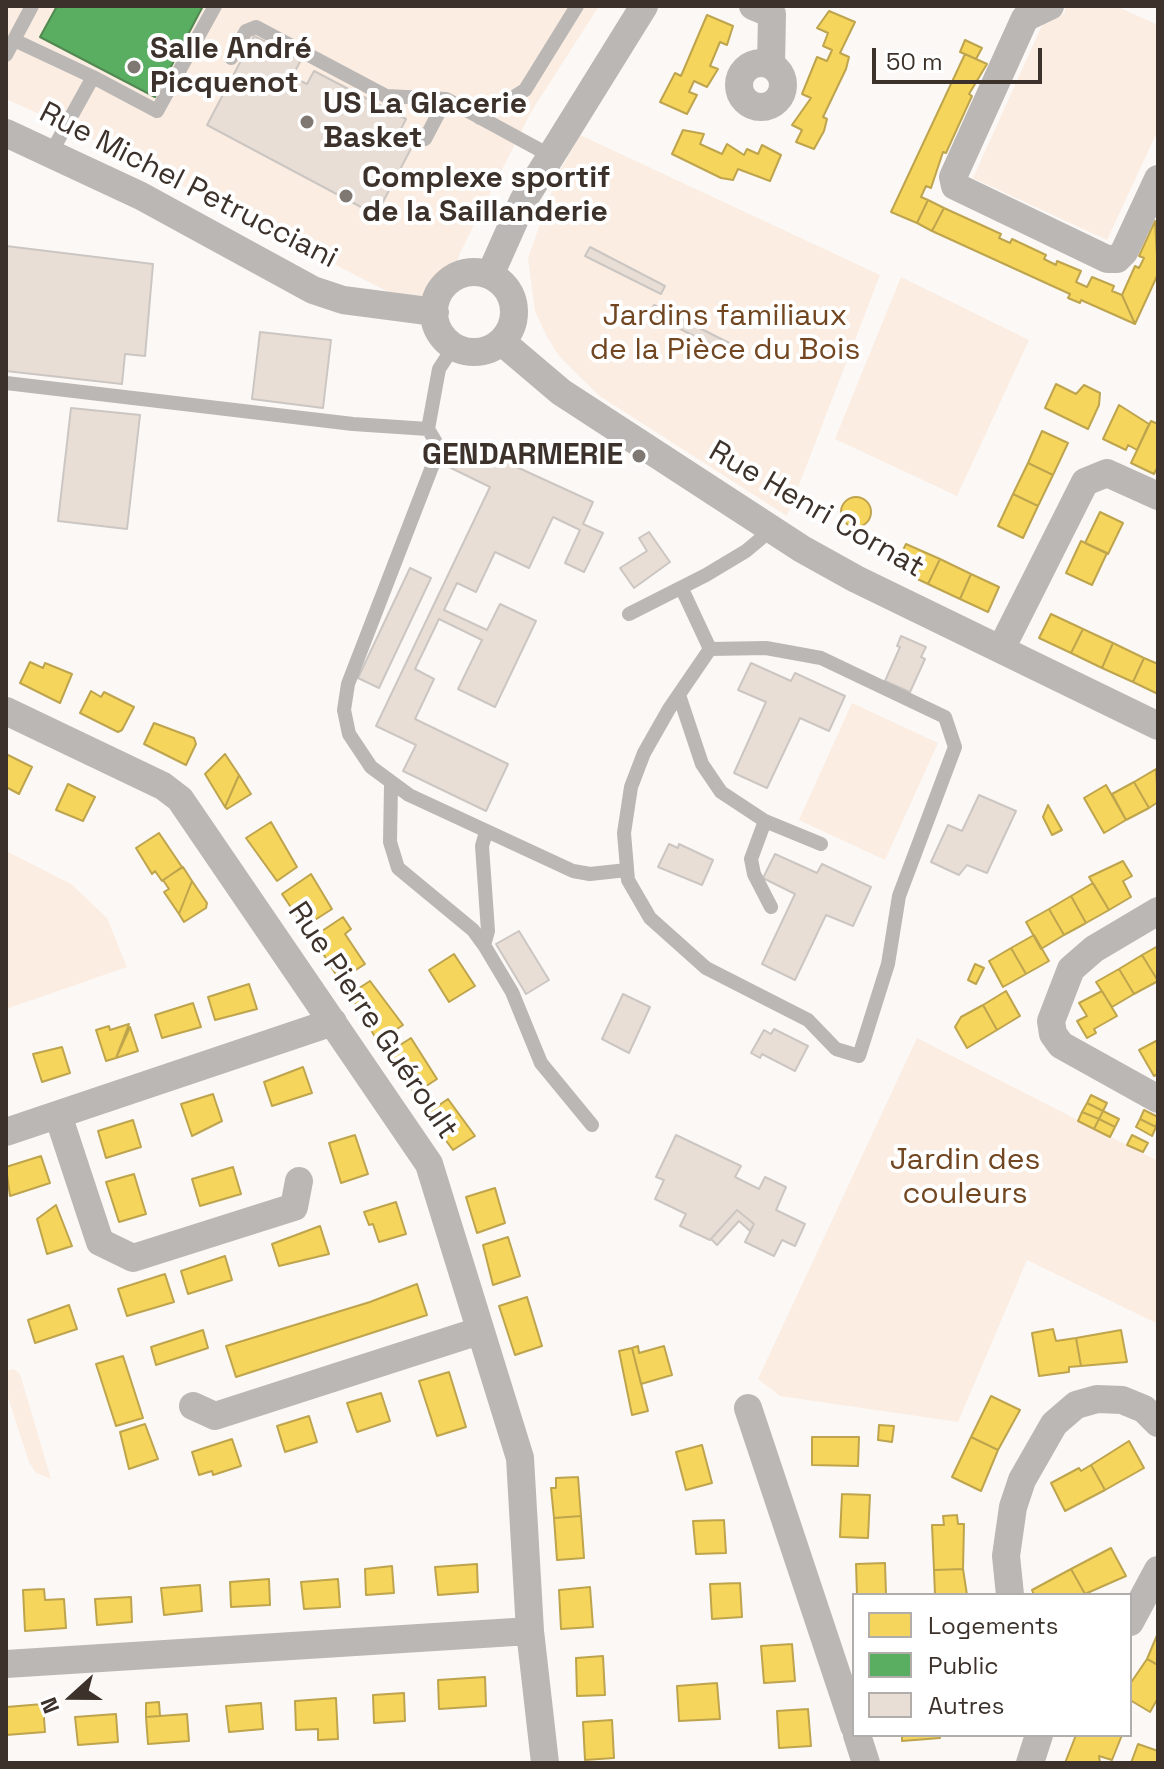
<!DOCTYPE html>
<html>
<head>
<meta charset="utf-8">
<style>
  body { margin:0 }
  #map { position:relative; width:1164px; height:1769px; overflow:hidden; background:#fbf8f6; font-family:"Space Grotesk",sans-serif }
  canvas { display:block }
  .frame { position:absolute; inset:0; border:8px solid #3c322b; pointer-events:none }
  .legend { position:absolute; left:852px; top:1593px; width:280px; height:144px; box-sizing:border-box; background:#fff; border:2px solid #b1adaa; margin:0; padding:10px 14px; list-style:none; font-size:24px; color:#3c322b }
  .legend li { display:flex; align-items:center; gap:16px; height:40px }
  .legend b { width:40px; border:2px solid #b1adaa }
  .north { position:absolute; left:32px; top:1657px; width:80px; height:80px; -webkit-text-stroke:6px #fff; paint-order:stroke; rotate:249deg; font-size:22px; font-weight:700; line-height:32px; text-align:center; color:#3c322b }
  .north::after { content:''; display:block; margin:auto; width:28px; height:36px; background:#3c322b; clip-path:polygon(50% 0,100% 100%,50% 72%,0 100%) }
  .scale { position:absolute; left:872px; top:48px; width:170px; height:36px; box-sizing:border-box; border:4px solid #3c322b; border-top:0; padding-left:10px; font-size:24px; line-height:28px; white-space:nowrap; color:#3c322b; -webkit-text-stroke:6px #fff; paint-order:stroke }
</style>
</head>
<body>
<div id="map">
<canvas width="1164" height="1769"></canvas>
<div class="frame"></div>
<ul class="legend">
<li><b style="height:22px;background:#f6d55c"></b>Logements</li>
<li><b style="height:22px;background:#5aae61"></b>Public</li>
<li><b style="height:22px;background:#e9ded6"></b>Autres</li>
</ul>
<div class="north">N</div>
<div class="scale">50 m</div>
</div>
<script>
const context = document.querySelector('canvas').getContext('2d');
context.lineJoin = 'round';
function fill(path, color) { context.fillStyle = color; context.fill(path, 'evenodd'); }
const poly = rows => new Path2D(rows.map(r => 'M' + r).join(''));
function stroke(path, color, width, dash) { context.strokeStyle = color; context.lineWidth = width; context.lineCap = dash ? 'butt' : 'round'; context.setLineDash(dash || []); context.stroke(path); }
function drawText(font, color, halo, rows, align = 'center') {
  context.font = font + ' "Space Grotesk",sans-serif'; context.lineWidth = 8; context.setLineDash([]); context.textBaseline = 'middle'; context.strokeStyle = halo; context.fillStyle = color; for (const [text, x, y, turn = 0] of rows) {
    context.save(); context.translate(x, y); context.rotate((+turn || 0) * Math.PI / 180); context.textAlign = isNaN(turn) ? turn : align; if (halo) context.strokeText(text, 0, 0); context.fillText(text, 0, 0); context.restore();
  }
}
fill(poly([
  [6,6,599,6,531,112,460,253,450,286,428,305,400,298,66,126,6,99],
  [1065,6,1116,6,1158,25,1158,130,1107,240,973,178,1043,23,1065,13],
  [580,135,880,275,787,516,598,395,559,356,546,335,535,311,528,258,558,174],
  [901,277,1029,340,957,496,835,439],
  [852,703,938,743,885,860,799,820],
  [6,851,71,884,107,918,127,967,6,1009],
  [917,1038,1158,1161,1158,1324,1027,1260,958,1422,780,1396,758,1379],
  [14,1369,20,1374,51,1479,35,1472,29,1462,6,1391,6,1371]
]), '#fbede2');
const homes = poly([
  [829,11,855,22,840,53,849,57,846,69,823,117,827,119,824,131,814,149,796,142,802,130,792,125,811,98,802,94,817,57,827,61,832,50,823,46,828,33,817,28,829,11],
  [707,15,733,26,727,45,720,42,710,66,718,69,707,87,694,81,689,92,697,95,687,114,660,102,675,73,681,76,707,15],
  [965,40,982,48,976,59,960,52,965,40],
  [965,54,987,64,969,94,972,96,946,153,943,152,931,188,926,186,921,197,928,200,917,223,891,212,965,54],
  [683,130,704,134,700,144,722,154,727,144,744,155,747,149,758,154,762,145,781,155,770,181,738,169,733,180,721,178,672,154,683,130],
  [928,200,944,208,932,231,917,223,928,200],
  [944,208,1001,234,999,238,1010,243,1012,239,1046,255,1044,259,1056,265,1057,261,1081,271,1076,282,1087,287,1092,277,1114,286,1112,291,1122,295,1135,324,1081,300,1080,303,1068,298,1070,294,932,231,944,208],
  [1155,221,1158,274,1135,324,1122,295,1135,266,1139,268,1144,258,1139,256,1155,221],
  [1056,384,1076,394,1084,385,1100,393,1099,405,1088,429,1045,408,1056,384],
  [1119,405,1149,424,1137,450,1128,445,1126,450,1103,439,1119,405],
  [1151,421,1158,424,1158,466,1154,474,1131,463,1151,421],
  [1042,431,1068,443,1053,475,1028,463,1042,431],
  [1028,463,1053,475,1038,506,1013,494,1028,463],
  [1013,494,1038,506,1023,538,998,526,1013,494],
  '841 512a15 15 0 1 1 30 0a15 15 0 1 1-30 0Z',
  [1100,512,1123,523,1108,554,1085,543,1100,512],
  [1081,541,1107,553,1092,585,1066,573,1081,541],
  [906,544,940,559,928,584,894,568,906,544],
  [940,559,971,574,960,599,928,584,940,559],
  [971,574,999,587,988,612,960,599,971,574],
  [1051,614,1083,629,1071,653,1039,638,1051,614],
  [1083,629,1113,643,1102,668,1071,653,1083,629],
  [1113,643,1144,658,1133,682,1102,668,1113,643],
  [1144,658,1158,664,1158,694,1133,682,1144,658],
  [30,662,43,668,45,663,72,674,60,703,20,683,30,662],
  [91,691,101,697,104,692,134,707,122,730,118,732,80,713,91,691],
  [154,723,194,738,196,744,186,765,144,744,154,723],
  [6,754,32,767,19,794,6,787,6,754],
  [225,754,239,775,225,807,205,774,225,754],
  [1156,769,1158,802,1149,808,1134,782,1156,769],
  [239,775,251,794,227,809,225,807,239,775],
  [1134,782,1149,808,1126,820,1112,794,1134,782],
  [68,784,95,797,83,821,56,810,68,784],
  [1106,785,1126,820,1104,833,1084,798,1106,785],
  [1048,805,1062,830,1052,835,1043,817,1048,805],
  [271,822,297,867,277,881,246,838,271,822],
  [159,833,182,867,162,881,155,871,152,874,136,848,159,833],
  [1123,861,1132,876,1123,881,1131,897,1109,910,1089,877,1123,861],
  [183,867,192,881,179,914,164,892,169,889,163,880,183,867],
  [311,874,332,909,304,927,282,894,311,874],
  [192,881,207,903,206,908,184,922,179,914,192,881],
  [1093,883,1109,910,1086,923,1071,896,1093,883],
  [1071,896,1086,923,1064,935,1049,909,1071,896],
  [1049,909,1064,935,1041,949,1026,922,1049,909],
  [343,917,351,929,345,934,365,964,342,979,338,978,313,937,343,917],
  [1034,935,1049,961,1026,974,1011,948,1034,935],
  [1158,946,1158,981,1142,955,1158,946],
  [1011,948,1026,974,1003,987,989,961,1011,948],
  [454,954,475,986,449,1002,429,970,454,954],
  [1142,955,1158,981,1134,994,1119,969,1142,955],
  [975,964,984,968,976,984,968,980,975,964],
  [1119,969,1134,994,1112,1007,1096,982,1119,969],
  [370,981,403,1025,378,1042,350,994,370,981],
  [249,984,257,1009,215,1020,208,997,249,984],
  [1006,991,1020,1016,997,1030,983,1005,1006,991],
  [1102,991,1117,1016,1094,1029,1096,1033,1087,1038,1077,1021,1087,1016,1079,1003,1102,991],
  [193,1003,201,1027,162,1038,155,1015,193,1003],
  [983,1005,997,1030,967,1048,955,1027,961,1017,983,1005],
  [129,1024,116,1058,106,1061,96,1030,109,1026,110,1030,129,1024],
  [130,1027,138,1051,116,1058,127,1034,130,1027],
  [411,1038,437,1079,414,1094,389,1052,411,1038],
  [1158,1040,1158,1074,1154,1076,1139,1050,1158,1040],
  [62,1047,70,1073,42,1082,33,1054,62,1047],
  [303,1067,312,1093,272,1106,264,1082,303,1067],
  [213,1094,222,1121,192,1136,181,1104,213,1094],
  [1091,1095,1107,1103,1103,1111,1087,1103,1091,1095],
  [448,1099,475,1136,453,1150,426,1114,448,1099],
  [1087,1103,1103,1111,1099,1119,1082,1112,1087,1103],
  [1144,1110,1158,1117,1156,1127,1140,1119,1144,1110],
  [1103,1111,1119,1119,1115,1127,1099,1119,1103,1111],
  [1082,1112,1099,1119,1094,1129,1078,1121,1082,1112],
  [1099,1119,1115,1127,1110,1137,1094,1129,1099,1119],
  [1140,1119,1156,1127,1152,1136,1136,1127,1140,1119],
  [133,1120,141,1147,106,1158,98,1131,133,1120],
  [355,1135,368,1174,341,1183,329,1143,355,1135],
  [1132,1135,1148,1143,1143,1152,1127,1145,1132,1135],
  [41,1156,50,1183,10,1196,6,1167,41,1156],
  [233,1167,241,1194,200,1206,192,1179,233,1167],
  [134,1174,146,1214,119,1222,106,1182,134,1174],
  [495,1188,505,1223,477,1233,466,1197,495,1188],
  [396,1202,406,1234,379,1242,373,1224,369,1225,364,1212,396,1202],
  [56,1205,72,1246,47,1254,37,1219,56,1205],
  [320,1226,329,1254,279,1266,272,1244,320,1226],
  [508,1237,520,1276,493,1285,483,1245,508,1237],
  [225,1256,232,1280,188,1294,181,1271,225,1256],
  [165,1274,174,1302,127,1316,118,1289,165,1274],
  [417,1284,427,1315,236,1377,226,1346,370,1302,417,1284],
  [527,1297,542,1346,515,1355,499,1306,527,1297],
  [69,1305,77,1329,35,1343,28,1320,69,1305],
  [1053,1329,1056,1341,1076,1338,1081,1366,1069,1367,1069,1372,1039,1376,1032,1333,1053,1329],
  [203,1330,208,1348,156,1365,151,1347,203,1330],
  [1121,1330,1127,1362,1081,1366,1076,1338,1121,1330],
  [638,1346,639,1353,664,1346,672,1375,641,1384,632,1348,638,1346],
  [632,1348,648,1411,632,1415,619,1351,632,1348],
  [123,1356,143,1418,116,1426,96,1364,123,1356],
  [449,1372,466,1427,437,1436,419,1381,449,1372],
  [381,1393,390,1421,357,1432,347,1403,381,1393],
  [991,1396,1020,1410,998,1450,971,1437,991,1396],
  [309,1416,317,1442,285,1452,277,1426,309,1416],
  [145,1424,158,1459,129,1469,120,1432,145,1424],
  [879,1425,894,1426,892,1442,878,1440,879,1425],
  [812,1437,859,1437,858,1466,812,1465,812,1437],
  [971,1437,998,1450,981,1491,952,1477,971,1437],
  [232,1439,241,1466,213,1475,212,1471,199,1475,192,1452,232,1439],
  [1129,1441,1144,1468,1105,1490,1091,1465,1129,1441],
  [702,1445,712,1483,686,1490,676,1452,702,1445],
  [1091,1465,1105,1490,1065,1511,1051,1483,1079,1468,1081,1471,1091,1465],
  [578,1477,581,1516,554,1518,551,1488,556,1488,556,1478,578,1477],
  [842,1494,870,1495,868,1538,840,1537,842,1494],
  [957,1515,958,1524,964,1524,963,1569,934,1570,932,1525,944,1525,943,1516,957,1515],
  [581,1516,584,1558,557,1560,554,1518,581,1516],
  [724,1520,726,1553,696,1554,693,1521,724,1520],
  [1111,1548,1126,1576,1085,1594,1071,1569,1111,1548],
  [885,1563,886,1595,857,1595,856,1564,885,1563],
  [477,1564,478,1592,438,1595,435,1567,477,1564],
  [392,1566,394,1593,366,1595,365,1569,392,1566],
  [963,1569,967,1595,935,1595,934,1570,963,1569],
  [1071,1569,1085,1594,1034,1595,1032,1590,1071,1569],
  [269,1579,270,1605,231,1607,230,1582,269,1579],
  [338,1579,340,1607,304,1609,301,1582,338,1579],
  [740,1583,742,1617,712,1619,710,1584,740,1583],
  [200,1585,202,1611,164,1615,161,1588,200,1585],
  [590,1587,593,1627,561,1629,559,1590,590,1587],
  [44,1589,45,1600,64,1599,66,1628,25,1631,23,1590,44,1589],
  [131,1597,132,1622,97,1625,95,1599,131,1597],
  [1158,1633,1158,1665,1147,1659,1158,1633],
  [792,1644,795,1681,764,1683,761,1646,792,1644],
  [603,1656,605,1695,577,1696,576,1658,603,1656],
  [1147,1659,1158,1665,1158,1698,1150,1712,1130,1700,1130,1684,1147,1659],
  [485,1677,486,1706,439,1709,438,1680,485,1677],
  [717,1683,720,1719,679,1721,677,1686,717,1683],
  [404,1693,405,1721,374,1723,373,1695,404,1693],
  [336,1698,338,1739,318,1740,318,1729,296,1730,295,1701,336,1698],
  [159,1702,160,1716,146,1717,146,1703,159,1702],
  [261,1703,263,1729,229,1732,226,1706,261,1703],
  [43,1704,45,1732,6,1735,6,1707,43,1704],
  [808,1709,811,1746,779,1748,777,1711,808,1709],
  [116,1714,118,1742,78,1745,75,1717,116,1714],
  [187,1714,189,1741,148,1744,146,1717,187,1714],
  [612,1720,614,1758,585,1760,583,1722,612,1720],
  [902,1735,940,1735,940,1738,902,1741,902,1735],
  [1076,1735,1122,1735,1112,1760,1099,1756,1100,1763,1065,1763,1076,1735],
  [1138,1744,1158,1751,1158,1763,1131,1763,1138,1744]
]);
fill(homes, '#f6d55c');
stroke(homes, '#bea44d', 2);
const public = poly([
  [57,6,203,6,155,97,40,37,57,6]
]);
fill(public, '#5aae61');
stroke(public, '#518951', 2);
const building = poly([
  [254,36,301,60,292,77,307,84,314,71,406,119,399,133,415,141,376,215,207,125,254,36],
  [6,246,153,264,145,356,125,354,122,384,6,371,6,246],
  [590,247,665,286,661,294,585,256,590,247],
  [654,305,741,349,737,358,649,313,654,305],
  [260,332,331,340,323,408,252,399,260,332],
  [71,408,140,415,127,529,58,521,71,408],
  [460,441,593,502,583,524,603,533,584,572,565,563,580,530,553,517,529,568,495,552,476,592,457,583,444,610,487,630,500,604,536,621,495,707,458,689,482,640,439,619,415,669,434,679,415,719,508,764,486,811,403,771,416,745,376,726,490,487,447,466,460,441],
  [649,532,670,562,634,588,620,568,647,551,639,538,649,532],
  [410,568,431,578,379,688,358,678,410,568],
  [901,636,926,647,921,657,925,659,910,692,885,681,900,647,897,646,901,636],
  [751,663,791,681,795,673,845,696,829,731,800,718,767,788,734,773,766,702,738,690,751,663],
  [979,795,1016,811,987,873,967,865,959,875,931,862,948,825,962,831,979,795],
  [669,844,678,848,679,844,713,860,702,885,658,867,669,844],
  [775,854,817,873,822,864,871,887,853,926,826,915,795,980,762,964,795,894,763,878,775,854],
  [519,931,549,980,526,994,496,944,519,931],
  [623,994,650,1007,629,1053,602,1039,623,994],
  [774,1029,808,1046,795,1071,762,1054,760,1058,751,1053,764,1030,771,1034,774,1029],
  [676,1135,741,1166,735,1177,759,1189,765,1177,786,1187,776,1210,805,1224,795,1246,782,1240,774,1256,745,1242,754,1224,737,1210,710,1240,680,1226,686,1214,655,1199,664,1180,656,1177,676,1135],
  [737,1210,754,1224,750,1231,739,1221,717,1245,711,1239,737,1210]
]);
fill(building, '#e9ded6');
stroke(building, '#ccc6c2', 2);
stroke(poly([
  [14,40,93,77],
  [6,55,32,6],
  [231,58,246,31,256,27,386,96,446,99],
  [480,118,525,90,577,6],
  [425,139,446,99,551,156],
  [51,153,93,77,157,111,215,6],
  [6,383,353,424,428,429,439,369,452,349],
  [428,429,437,444,435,459,348,684,344,710,349,734,371,767,409,795,573,871,590,874,627,870],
  [682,589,710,649],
  [629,614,706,575,746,551,771,530],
  [766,648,821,658,945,717,955,747,899,896,888,964,859,1056,836,1049,808,1020,706,968,650,918,628,880,624,833,631,787,644,753,669,709,710,649,766,648],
  [679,695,702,764,721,792,765,821,821,844],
  [391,785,390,842,398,868,473,930,484,945,512,992,541,1063,592,1125],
  [765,821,751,859,754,874,771,907],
  [484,945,488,931,482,846,486,832]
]), '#bab7b5', 14);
stroke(poly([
  [753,6,772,14,771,65],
  [1050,6,1025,18,953,177,955,186,1107,259,1117,259,1124,252,1158,179],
  '739 85a22 22 0 1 1 44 0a22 22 0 1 1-44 0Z',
  [6,133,141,196,313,290,343,300,435,312],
  '434 312a40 40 0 1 1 80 0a40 40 0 1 1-80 0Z',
  [490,275,523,201,644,6],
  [502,342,561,392,802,549,856,579,1158,726],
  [1001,649,1085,482,1107,473,1158,496],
  [6,711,163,786,180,799,429,1164,520,1458,530,1631,545,1763],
  [1158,911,1094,949,1071,969,1051,1021,1053,1034,1061,1045,1158,1099],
  [58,1115,100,1242,133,1258,294,1207,299,1181],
  [6,1132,333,1022],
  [193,1406,215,1416,479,1331],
  [748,1408,854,1726],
  [1010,1595,1006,1556,1013,1507,1022,1480,1054,1424,1076,1405,1097,1399,1122,1400,1144,1409,1158,1423],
  [1130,1622,1158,1570],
  [6,1664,530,1631],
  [857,1735,866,1763],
  [1030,1763,1039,1735]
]), '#bab7b5', 28);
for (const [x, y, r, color] of [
  [134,67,8,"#7f7772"],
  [307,122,8,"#7f7772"],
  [346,196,8,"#7f7772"],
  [639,456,8,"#7f7772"]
]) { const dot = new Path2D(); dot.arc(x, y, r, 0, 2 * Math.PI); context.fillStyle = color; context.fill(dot); stroke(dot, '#fff', 3); }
drawText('bold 30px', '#3c322b', '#fff', [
  ["Salle André",150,50],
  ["Picquenot",150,84],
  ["US La Glacerie",323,105],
  ["Basket",323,139],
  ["Complexe sportif",362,179],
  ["de la Saillanderie",362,213],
  ["GENDARMERIE",623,456,"right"]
], 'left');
drawText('30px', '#3c322b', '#fff', [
  ["Rue Michel Petrucciani",188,186,27],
  ["Rue Henri Cornat",816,510,30],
  ["Rue Pierre Guéroult",372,1021,56]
]);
drawText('30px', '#714620', '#fff', [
  ["Jardins familiaux",725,317],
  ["de la Pièce du Bois",725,351],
  ["Jardin des",965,1161],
  ["couleurs",965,1195]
]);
</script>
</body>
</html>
